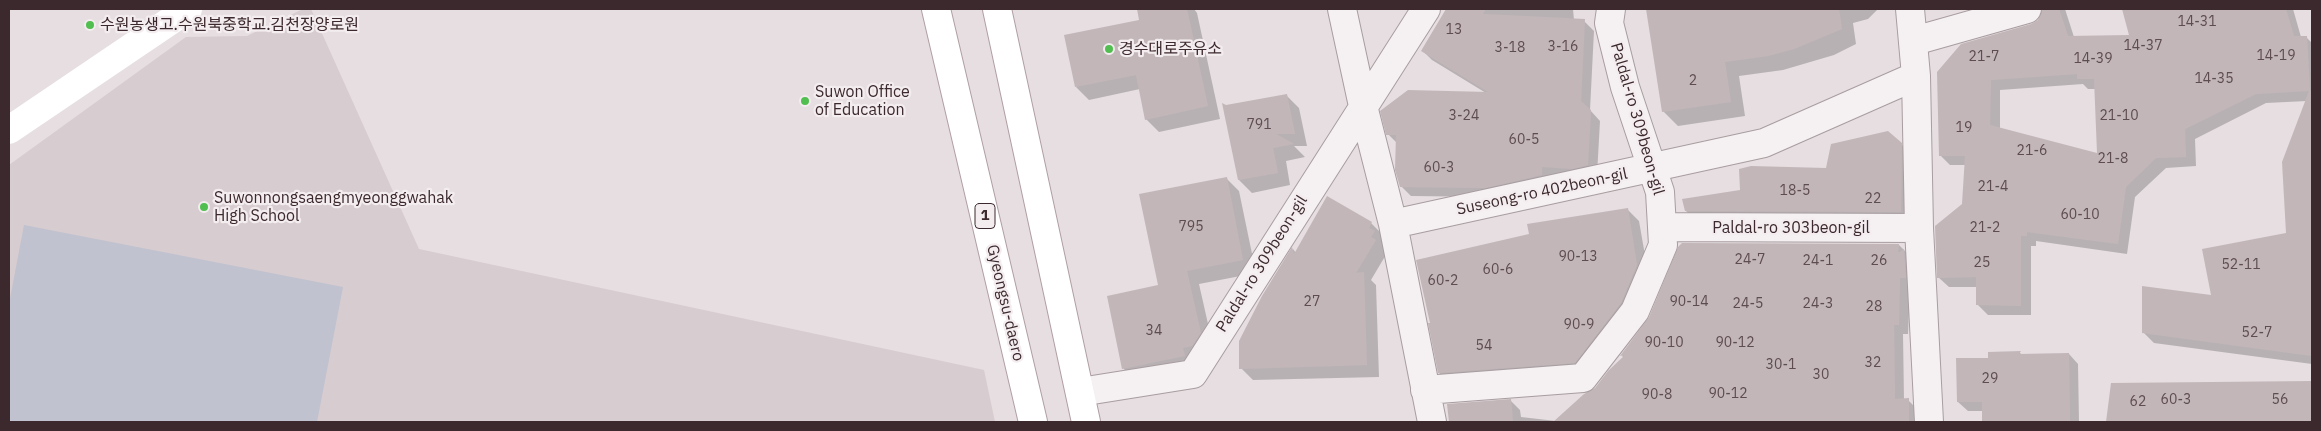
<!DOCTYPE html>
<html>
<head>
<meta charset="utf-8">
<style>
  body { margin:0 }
  #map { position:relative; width:2321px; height:431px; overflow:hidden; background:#e6dee0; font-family:"IBM Plex Sans",sans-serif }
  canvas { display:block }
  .frame { position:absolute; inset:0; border:10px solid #3b292d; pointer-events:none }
</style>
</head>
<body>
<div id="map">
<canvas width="2321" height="431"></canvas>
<div class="frame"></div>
</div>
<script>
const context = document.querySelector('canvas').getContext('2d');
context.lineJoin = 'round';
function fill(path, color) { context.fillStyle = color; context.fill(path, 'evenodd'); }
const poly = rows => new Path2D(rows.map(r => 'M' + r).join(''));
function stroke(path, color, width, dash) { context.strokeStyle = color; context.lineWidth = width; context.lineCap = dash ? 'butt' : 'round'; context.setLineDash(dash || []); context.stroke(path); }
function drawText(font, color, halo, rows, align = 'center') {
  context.font = font + ' "IBM Plex Sans","Noto Sans KR",sans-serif'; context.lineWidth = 4.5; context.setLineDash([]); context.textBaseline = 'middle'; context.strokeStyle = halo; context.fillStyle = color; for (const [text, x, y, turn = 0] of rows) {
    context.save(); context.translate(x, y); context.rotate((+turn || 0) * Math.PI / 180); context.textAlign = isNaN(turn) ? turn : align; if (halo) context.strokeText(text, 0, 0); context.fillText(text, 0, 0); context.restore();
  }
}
fill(poly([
  [303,9,311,9,419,249,984,370,995,422,9,422,9,165,186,37,247,36]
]), '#d7cccf');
fill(poly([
  [24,225,343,287,317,422,9,422,9,304]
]), '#c0c2cf');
fill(poly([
  [1138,9,1194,9,1197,13,1220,119,1159,132,1146,119,1140,89,1089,100,1076,87,1141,21],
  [1447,9,1573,9,1574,20,1584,21,1594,31,1590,110,1600,121,1597,175,1496,197,1411,196,1401,186,1397,143,1388,134,1486,93,1432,60,1422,50],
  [1647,9,1878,9,1868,19,1853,23,1856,44,1834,55,1783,70,1739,76,1745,116,1678,126,1663,111],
  [1967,9,2015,9,1977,20],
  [2043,9,2065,9,2074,37,2130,36,2123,9,2293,9,2301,37,2306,37,2312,43,2312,364,2154,343,2144,333,2213,296,2287,234,2307,101,2266,103,2195,139,2196,166,2166,168,2135,197,2127,254,2036,241,2036,246,2031,246,2031,315,1988,315,1978,305,1978,287,1949,287,1938,277,1964,205,1966,165,1950,165,1940,155,1962,45,2032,25,2039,20],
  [2083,84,2088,89,2096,89,2099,155,2000,129,2000,90],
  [1286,95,1299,108,1307,146,1294,146,1305,157,1286,161,1290,185,1252,193,1239,180,1226,107],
  [1901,144,1911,154,1911,222,1696,221,1686,211,1741,191,1826,169],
  [1226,178,1239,191,1256,273,1199,284,1213,346,1205,359,1136,381,1123,368,1160,286],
  [1627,209,1639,221,1649,278,1587,374,1451,384,1439,373,1530,235],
  [1371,223,1383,235,1381,239,1386,244,1383,249,1387,253,1371,280,1376,285,1379,377,1253,380,1241,368,1263,296,1293,249,1296,253],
  [1899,245,1914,260,1910,287,1908,334,1903,334,1904,400,1908,400,1918,410,1918,422,1450,422,1448,405,1510,400,1520,410,1521,417,1556,421,1596,389,1624,358,1622,356,1650,318],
  [1989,353,2020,353,2024,356,2069,354,2078,364,2079,422,1984,422,1983,411,1968,411,1958,402,1989,359],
  [2312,382,2312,422,2107,422,2112,384]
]), '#0003');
fill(poly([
  [1137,9,1187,9,1208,106,1145,120,1136,75,1075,87,1064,35,1139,20],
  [1446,9,1486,9,1483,14,1585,19,1581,101,1591,110,1588,165,1573,169,1542,167,1542,175,1486,188,1400,187,1395,170,1396,135,1386,135,1380,111,1408,90,1488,92,1421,51],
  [1646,9,1839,9,1842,29,1794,49,1768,56,1725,62,1731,102,1662,112],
  [2042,9,2059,9,2068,36,2129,35,2122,9,2286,9,2294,36,2307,36,2310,91,2312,89,2312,356,2142,333,2142,286,2211,295,2202,249,2286,233,2282,162,2309,91,2256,94,2185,129,2186,157,2156,158,2126,187,2118,244,2027,232,2027,236,2021,236,2021,306,1976,305,1976,277,1937,278,1935,226,1962,204,1965,156,1939,156,1937,72,1961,44,2031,24,2038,20],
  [2077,74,2077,79,2094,79,2097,153,1990,125,1991,80],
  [1287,94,1295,134,1276,134,1294,144,1273,148,1278,173,1238,180,1222,103,1226,105],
  [1888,131,1902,143,1901,212,1685,211,1682,199,1740,190,1739,169,1751,166,1826,168,1831,144],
  [1227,177,1243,260,1187,271,1201,333,1192,346,1183,348,1185,356,1122,369,1107,296,1158,285,1139,194],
  [1327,196,1372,222,1369,228,1375,231,1371,237,1376,240,1356,273,1364,272,1367,365,1239,369,1239,341,1262,296,1292,247,1294,254],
  [1628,208,1637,265,1621,303,1575,363,1438,373,1428,323,1430,323,1416,260,1529,234,1527,224],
  [1682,243,1899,244,1898,253,1904,249,1906,278,1900,278,1899,325,1894,325,1895,399,1909,398,1909,422,1553,422,1584,394,1595,388,1608,371,1625,355,1620,356,1649,317,1678,247],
  [2021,351,2019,354,2069,353,2070,422,1982,422,1982,402,1957,402,1956,358,1988,358,1988,352],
  [2312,381,2312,422,2106,422,2111,383],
  [1511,399,1513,422,1449,422,1447,404]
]), '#c2b6b9');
const street = poly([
  [1342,9,1363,106,1393,224,1432,422],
  [1910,9,1916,76,1919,228,1929,422],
  [1914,41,2027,9],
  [1393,224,1764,143,1916,76],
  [1663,227,1919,228],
  [1425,390,1583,378,1635,311,1663,245,1660,192,1625,87,1609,23,1611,9],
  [1080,392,1193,374,1426,9]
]);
const primary = poly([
  [936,9,1033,422],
  [997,9,1086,422]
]);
stroke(street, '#a89da0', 30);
stroke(primary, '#b09fa3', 30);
stroke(street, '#f5f0f1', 28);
stroke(poly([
  [9,130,188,9]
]), '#fff', 28);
stroke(primary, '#fff', 28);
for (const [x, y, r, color] of [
  [90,25,5,"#51be50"],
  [1109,49,5,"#51be50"],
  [805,101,5,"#51be50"],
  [204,207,5,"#51be50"]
]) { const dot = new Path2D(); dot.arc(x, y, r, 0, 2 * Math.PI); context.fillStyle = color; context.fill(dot); stroke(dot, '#f4edef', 2); }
drawText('14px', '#5d4c50', null, [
  ["14-31",2197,22],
  ["13",1454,30],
  ["14-37",2143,46],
  ["3-16",1563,47],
  ["3-18",1510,48],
  ["14-19",2276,56],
  ["21-7",1984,57],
  ["14-39",2093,59],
  ["14-35",2214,79],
  ["2",1693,81],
  ["3-24",1464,116],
  ["21-10",2119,116],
  ["791",1259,125],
  ["19",1964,128],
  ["60-5",1524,140],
  ["21-6",2032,151],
  ["21-8",2113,159],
  ["60-3",1439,168],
  ["21-4",1993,187],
  ["18-5",1795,191],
  ["22",1873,199],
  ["60-10",2080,215],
  ["795",1191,227],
  ["21-2",1985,228],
  ["90-13",1578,257],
  ["24-7",1750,260],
  ["24-1",1818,261],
  ["26",1879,261],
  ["25",1982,263],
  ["52-11",2241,265],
  ["60-6",1498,270],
  ["60-2",1443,281],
  ["27",1312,302],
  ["90-14",1689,302],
  ["24-5",1748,304],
  ["24-3",1818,304],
  ["28",1874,307],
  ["90-9",1579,325],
  ["34",1154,331],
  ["52-7",2257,333],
  ["90-10",1664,343],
  ["90-12",1735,343],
  ["54",1484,346],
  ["32",1873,363],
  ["30-1",1781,365],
  ["30",1821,375],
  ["29",1990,379],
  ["90-12",1728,394],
  ["90-8",1657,395],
  ["60-3",2176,400],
  ["56",2280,400],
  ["62",2138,402]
]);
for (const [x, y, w] of [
  [985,216,20]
]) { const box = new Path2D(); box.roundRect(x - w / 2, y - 12.5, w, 25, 4); context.fillStyle = '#f4edef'; context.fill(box); stroke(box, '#3b292d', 1); }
drawText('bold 15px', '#3b292d', null, [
  ["1",985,216]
]);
drawText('16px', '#3b292d', '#f4edef', [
  ["수원농생고.수원북중학교.김천장양로원",100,25],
  ["경수대로주유소",1119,49],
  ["Suwon Office",815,92],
  ["of Education",815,110],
  ["Suwonnongsaengmyeonggwahak",214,198],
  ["High School",214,216]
], 'left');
drawText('16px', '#3b292d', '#f4edef', [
  ["Paldal-ro 309beon-gil",1637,119,74],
  ["Suseong-ro 402beon-gil",1542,192,-12],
  ["Paldal-ro 303beon-gil",1791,228],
  ["Paldal-ro 309beon-gil",1262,264,-58],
  ["Gyeongsu-daero",1005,303,77]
]);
</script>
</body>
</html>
